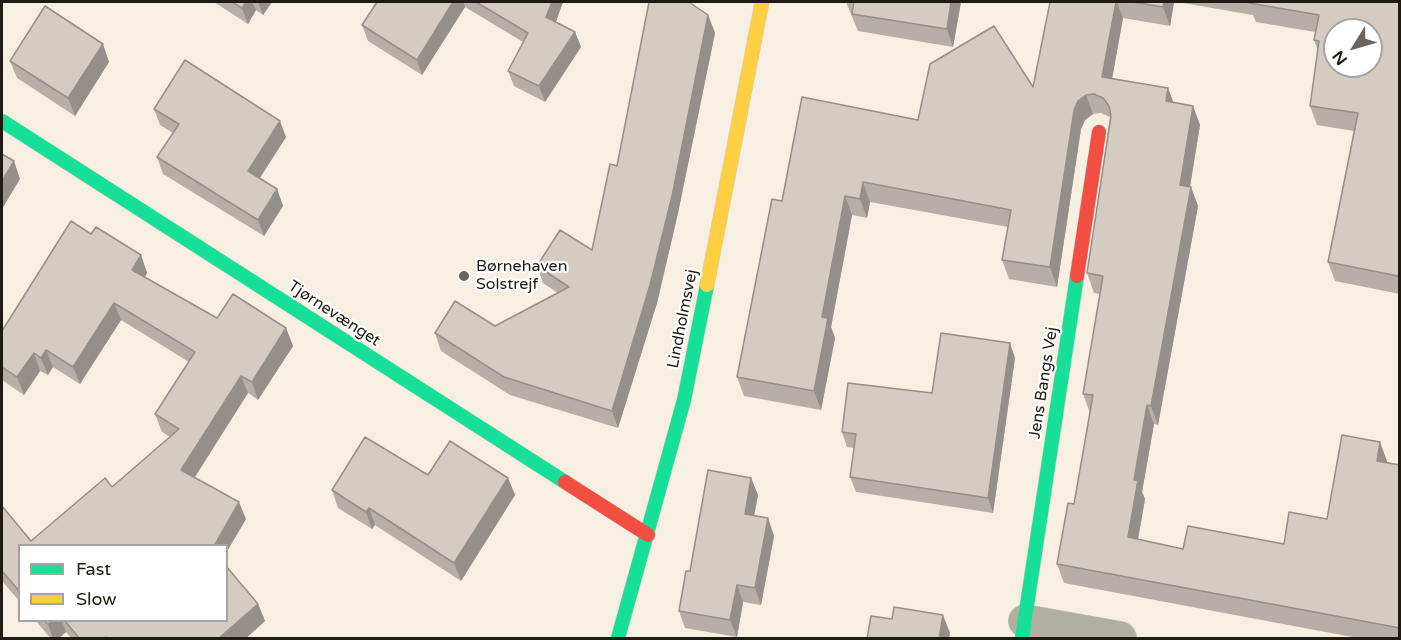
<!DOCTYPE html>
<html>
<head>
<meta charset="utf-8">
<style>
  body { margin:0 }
  #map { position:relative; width:1401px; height:640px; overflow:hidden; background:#f7efe1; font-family:"Varela Round",sans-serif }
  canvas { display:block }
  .frame { position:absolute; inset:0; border:3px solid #201b12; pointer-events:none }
  .legend { position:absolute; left:18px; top:544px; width:210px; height:78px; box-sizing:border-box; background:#fff; border:2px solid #a6a4a0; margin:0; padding:8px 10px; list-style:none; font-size:18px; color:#201b12 }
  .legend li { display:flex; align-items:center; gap:12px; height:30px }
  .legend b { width:30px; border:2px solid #a6a4a0 }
  .north { position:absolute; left:1323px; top:18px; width:60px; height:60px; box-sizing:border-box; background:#fff; border:2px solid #a6a4a0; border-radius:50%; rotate:233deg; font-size:16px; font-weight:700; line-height:24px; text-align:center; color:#201b12 }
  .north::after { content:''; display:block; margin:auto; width:21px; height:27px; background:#6b655a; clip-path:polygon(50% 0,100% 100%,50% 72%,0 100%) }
</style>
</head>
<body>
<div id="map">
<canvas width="1401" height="640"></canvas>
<div class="frame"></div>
<ul class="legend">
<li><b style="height:8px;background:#16e098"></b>Fast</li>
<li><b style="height:8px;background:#ffcf43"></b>Slow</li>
</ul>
<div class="north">N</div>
</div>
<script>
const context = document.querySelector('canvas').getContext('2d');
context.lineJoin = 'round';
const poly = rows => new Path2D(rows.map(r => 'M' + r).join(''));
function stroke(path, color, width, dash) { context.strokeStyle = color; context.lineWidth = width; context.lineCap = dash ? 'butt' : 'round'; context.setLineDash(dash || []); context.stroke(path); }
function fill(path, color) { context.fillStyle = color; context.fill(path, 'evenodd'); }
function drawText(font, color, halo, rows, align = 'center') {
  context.font = font + ' "Varela Round",sans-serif'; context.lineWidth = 4.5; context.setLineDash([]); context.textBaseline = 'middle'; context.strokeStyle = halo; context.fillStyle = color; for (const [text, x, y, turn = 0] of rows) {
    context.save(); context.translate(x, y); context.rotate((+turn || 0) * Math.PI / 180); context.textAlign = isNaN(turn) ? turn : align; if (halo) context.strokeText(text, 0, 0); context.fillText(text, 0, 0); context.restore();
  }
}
const street = poly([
  [1025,621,1120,638]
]);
const fast = poly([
  [2,121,565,482],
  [618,638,684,400,707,285],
  [1022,638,1077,276]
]);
const slow = poly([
  [707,285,762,2]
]);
const jam = poly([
  [1077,276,1099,132],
  [565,482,648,535]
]);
stroke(street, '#d3ccc2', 34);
stroke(fast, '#d3ccc2', 15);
stroke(slow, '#d3ccc2', 15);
stroke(jam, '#d3ccc2', 15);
stroke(street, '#b1afa2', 33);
stroke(fast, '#16e098', 14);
stroke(slow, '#ffcf43', 14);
stroke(jam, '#f24e42', 14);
fill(poly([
  [214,2,272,2,263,15,256,10,248,24],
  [377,2,563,2,556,22,575,32,581,47,545,102,514,86,508,71,523,42,465,7,422,75,368,41,362,25],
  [846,2,961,2,953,47,858,31],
  [1050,2,1174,2,1170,26,1123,18,1112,78,1168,88,1173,102,1193,106,1200,125,1190,187,1198,206,1158,425,1154,424,1142,492,1145,499,1138,539,1183,549,1284,544,1327,519,1387,461,1387,463,1400,465,1400,639,1363,639,1064,583,1057,564,1074,504,1090,413,1083,394,1100,294,1094,293,1087,273,1110,117,1101,113,1093,114,1085,120,1081,129,1057,287,1009,279,1002,260,1008,227,870,202,867,218,852,215,831,327,835,338,821,410,744,396,737,377,782,201,918,120,1033,87],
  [1177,2,1400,2,1400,294,1335,281,1328,262,1354,131,1317,125,1310,106,1318,51,1314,40,1315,32,1256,22,1253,15],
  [708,15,715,33,678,213,657,303,618,428,510,395,441,351,435,333,495,326,558,293,543,283,537,266,592,250],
  [10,61,109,62,75,116,17,78],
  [154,109,286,137,260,178,277,189,283,206,264,236,163,174,157,157,173,133,160,125],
  [141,255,147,273,145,277,217,318,286,328,293,346,258,400,248,393,194,478,246,519,226,553,226,546,20,546,20,602,2,581,2,506,31,541,112,487,170,437,162,432,155,414,189,362,121,320,80,384,53,367,48,375,40,371,24,395,2,380,2,331],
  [1015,358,993,513,856,492,850,477,854,448,847,447,842,432],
  [428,475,508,478,515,495,461,581,375,525,372,529,338,508,332,490],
  [751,478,758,495,754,516,768,518,774,536,761,605,743,602,737,637,685,628,679,611,690,571],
  [258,604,265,621,245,639,72,639,66,632,58,639,51,639,36,621,226,621]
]), '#b6afa8');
fill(poly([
  [246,2,252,2,256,10,248,24,242,8],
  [258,2,272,2,263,15],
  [453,2,463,2,465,7,422,75,417,60],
  [552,2,563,2,552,32,546,17],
  [951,2,961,2,953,47,947,29],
  [1116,2,1117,2,1123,18,1109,96,1102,77],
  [1164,2,1174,2,1170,26,1163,7],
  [708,15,715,33,678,213,657,303,618,428,612,411],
  [575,32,581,47,545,102,539,86],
  [103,44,109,62,75,116,68,98],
  [1168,88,1175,107,1166,101],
  [1086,95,1093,114,1085,120,1081,129,1057,287,1050,267,1074,110,1078,101],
  [1193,106,1200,125,1187,204,1180,185],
  [280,121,286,137,254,187,248,171],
  [14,161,20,179,2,209,2,181],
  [863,182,870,202,867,218,860,199],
  [1191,187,1198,206,1158,425,1151,406],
  [277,189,283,206,264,236,258,220],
  [845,196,852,215,831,327,835,338,821,410,814,391,822,317],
  [141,255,147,273,138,288,132,270],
  [114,303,121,320,80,384,73,367],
  [286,328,293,346,258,400,252,382],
  [1010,343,1015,358,993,513,988,498],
  [46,350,53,367,48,375,41,358],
  [34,353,40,371,24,395,17,377],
  [241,376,248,393,188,488,181,470],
  [1147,405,1154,424,1142,492,1145,499,1135,556,1128,537,1134,480],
  [1380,442,1387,461,1384,480,1377,461],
  [508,478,515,495,461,581,454,563],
  [751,478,758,495,751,532,745,514],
  [239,502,246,519,226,553,226,546,214,546],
  [369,508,375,525,372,529,366,512],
  [768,518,774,536,761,605,755,588],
  [737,585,743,602,737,637,730,620],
  [258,604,265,621,245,639,218,639],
  [943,615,950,633,949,639,939,639],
  [52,621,62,621,66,632,58,639,53,639,48,624]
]), '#948f88');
const building = poly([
  [232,2,246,2,242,8,232,2],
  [377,2,453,2,417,60,362,25,377,2],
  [476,2,552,2,546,17,575,32,539,86,508,71,528,33,476,2],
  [649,2,689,2,708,15,672,196,650,285,612,411,504,377,435,333,455,301,495,326,569,287,537,266,560,230,592,250,610,164,617,166,649,2],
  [850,2,951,2,947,29,852,14,854,2,850,2],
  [1050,2,1116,2,1102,77,1168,88,1166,101,1193,106,1180,185,1191,187,1151,406,1147,405,1134,480,1138,480,1128,537,1183,549,1188,526,1284,544,1289,512,1327,519,1342,435,1380,442,1377,461,1400,465,1400,628,1057,564,1068,503,1074,504,1093,395,1083,394,1103,276,1087,273,1111,116,1109,106,1103,98,1094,94,1086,95,1078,101,1074,110,1050,267,1002,260,1011,210,863,182,860,199,845,196,822,317,828,318,814,391,737,377,772,199,782,201,802,97,918,120,930,64,994,26,1033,87,1050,2],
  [1132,2,1164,2,1163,7,1132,2],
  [1249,2,1400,2,1400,269,1398,276,1328,262,1358,113,1310,106,1319,41,1314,40,1319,15,1249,3,1249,2],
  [1335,30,1371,30,1371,66,1335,66,1335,30],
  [45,6,103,44,68,98,10,61,45,6],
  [185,60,280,121,248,171,277,189,258,220,157,157,179,124,154,109,185,60],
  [2,154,14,161,2,181,2,154],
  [71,221,91,234,96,227,141,255,132,270,217,318,233,294,286,328,252,382,241,376,181,470,239,502,214,546,20,546,20,592,2,571,2,506,31,541,105,478,112,487,179,429,155,414,195,352,114,303,73,367,46,350,41,358,34,353,17,377,2,367,2,331,71,221],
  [941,333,1010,343,988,498,850,477,856,434,842,432,848,383,932,393,941,333],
  [365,437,428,475,450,441,508,478,454,563,369,508,366,512,332,490,365,437],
  [708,470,751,478,745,514,768,518,755,588,737,585,730,620,679,611,686,571,690,571,708,470],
  [226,566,258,604,218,639,107,639,106,637,105,639,80,639,65,621,226,621,226,566],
  [894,607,943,615,939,639,867,639,871,616,892,619,894,607],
  [44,621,52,621,48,624,44,621]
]);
fill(building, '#d4ccc3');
stroke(building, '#948f88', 1.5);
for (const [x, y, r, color] of [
  [464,276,6,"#6b655a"]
]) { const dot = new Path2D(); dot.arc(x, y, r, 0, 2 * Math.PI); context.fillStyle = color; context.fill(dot); stroke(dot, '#fff', 2); }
drawText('16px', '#201b12', '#fff', [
  ["Børnehaven",476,267],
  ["Solstrejf",476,285]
], 'left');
drawText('16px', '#201b12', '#fff', [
  ["Tjørnevænget",334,314,33],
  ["Lindholmsvej",683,319,-79],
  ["Jens Bangs Vej",1044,383,-81]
]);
</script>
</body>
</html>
